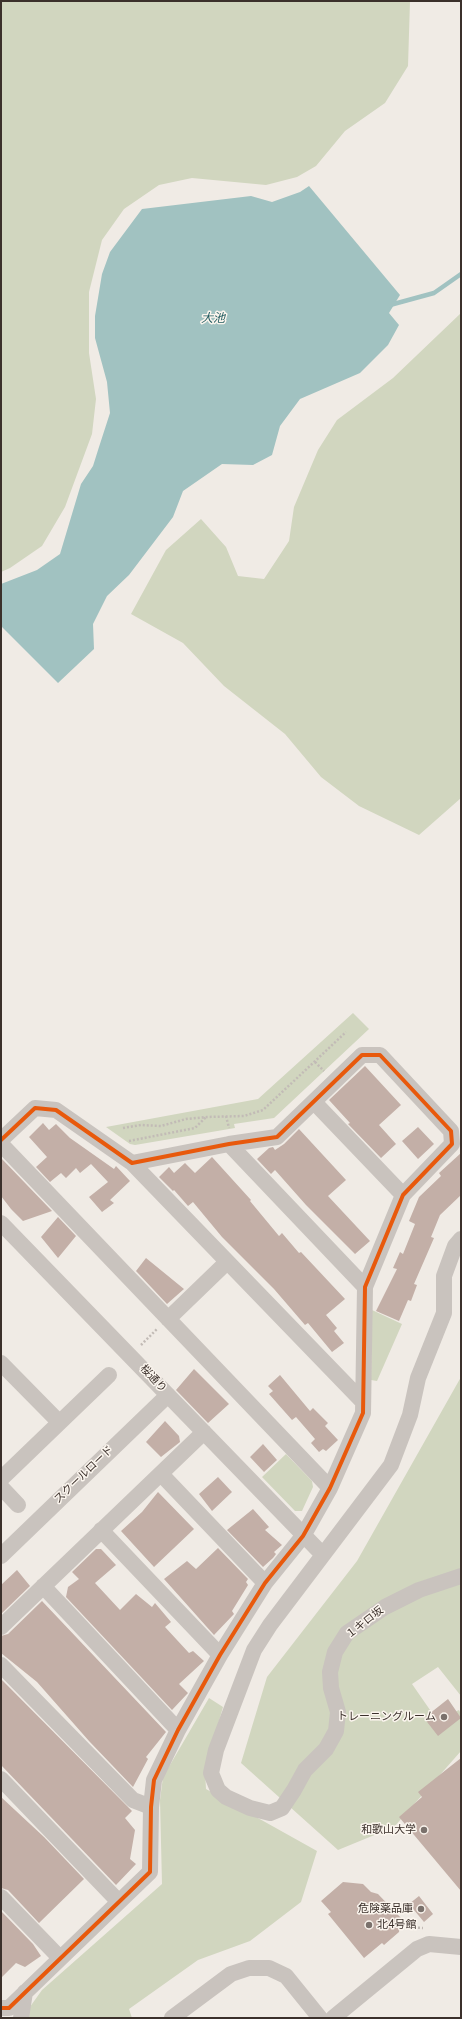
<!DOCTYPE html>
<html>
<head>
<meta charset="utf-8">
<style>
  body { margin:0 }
  #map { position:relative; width:462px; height:2019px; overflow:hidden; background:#f0ebe5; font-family:"Nunito Sans",sans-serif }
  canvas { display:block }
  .frame { position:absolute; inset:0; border:2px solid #3b302b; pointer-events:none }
</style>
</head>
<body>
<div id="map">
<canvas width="462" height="2019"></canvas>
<div class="frame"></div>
</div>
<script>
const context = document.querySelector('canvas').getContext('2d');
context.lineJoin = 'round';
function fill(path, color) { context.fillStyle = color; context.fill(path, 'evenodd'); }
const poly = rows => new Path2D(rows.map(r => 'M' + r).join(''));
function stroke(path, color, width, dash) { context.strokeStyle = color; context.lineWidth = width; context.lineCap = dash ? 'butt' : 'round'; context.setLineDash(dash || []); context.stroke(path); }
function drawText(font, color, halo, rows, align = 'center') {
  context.font = font + ' "Nunito Sans","Noto Sans JP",sans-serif'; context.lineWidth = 3; context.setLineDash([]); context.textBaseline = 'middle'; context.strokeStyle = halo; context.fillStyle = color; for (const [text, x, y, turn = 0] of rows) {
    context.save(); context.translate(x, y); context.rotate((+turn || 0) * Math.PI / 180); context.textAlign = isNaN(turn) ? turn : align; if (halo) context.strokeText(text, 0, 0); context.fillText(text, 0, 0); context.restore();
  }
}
fill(poly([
  [1,1,410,1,408,66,385,103,345,131,316,166,297,177,266,185,192,178,159,185,124,209,102,240,89,292,89,353,96,399,92,434,65,507,42,546,10,568,1,572],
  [461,313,461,798,419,835,359,806,321,777,285,734,224,686,183,643,131,614,166,550,201,519,226,547,238,576,264,579,289,541,294,507,318,450,337,420,393,378],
  [353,1013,369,1029,274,1118,234,1124,235,1128,135,1145,130,1144,106,1127,258,1099],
  [372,1310,402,1324,377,1381,371,1380],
  [461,1377,461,1696,438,1667,412,1684,437,1720,459,1710,461,1714,461,1751,394,1827,338,1850,241,1763,267,1677,357,1561],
  [286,1454,312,1481,313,1487,302,1511,295,1511,262,1477],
  [209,1698,223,1707,205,1770,206,1789,317,1851,301,1902,250,1941,198,1960,129,2009,132,2018,22,2018,42,1990,162,1884,160,1800,163,1777]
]), '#d1d6bf');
fill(poly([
  [309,186,400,295,389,313,399,325,388,345,360,373,300,399,280,426,272,455,253,465,222,464,183,491,173,517,129,575,107,596,93,624,94,649,58,683,1,626,1,584,37,570,60,554,81,484,93,466,99,447,110,413,107,382,95,338,95,316,102,274,110,252,142,209,251,196,272,202,300,192]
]), '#a1c2c1');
stroke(poly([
  [390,305,434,293,461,274]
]), '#a1c2c1', 4.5);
fill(poly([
  [365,1066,401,1105,379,1125,396,1144,381,1158,348,1124,350,1123,329,1100],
  [43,1123,49,1130,56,1124,70,1138,114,1169,116,1166,130,1181,110,1200,114,1203,102,1212,89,1197,108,1182,91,1164,80,1173,76,1168,66,1178,61,1173,50,1182,36,1167,47,1157,29,1137],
  [418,1127,434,1144,418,1159,402,1141],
  [299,1129,346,1180,328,1196,370,1241,355,1254,306,1205,275,1170,271,1174,257,1159,269,1148,273,1147,275,1150,284,1144],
  [461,1153,461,1195,440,1215,431,1237,434,1238,414,1284,417,1285,411,1301,408,1300,399,1321,376,1311,397,1269,393,1268,400,1252,403,1254,415,1224,409,1221,419,1197,441,1176,439,1173],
  [212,1157,251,1200,250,1201,279,1236,282,1233,299,1253,301,1252,345,1299,326,1315,337,1328,334,1331,344,1343,332,1352,308,1323,305,1325,274,1289,222,1237,193,1202,188,1206,174,1190,173,1191,159,1177,169,1167,174,1173,185,1163,195,1173],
  [1,1158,52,1211,23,1221,11,1209,1,1196],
  [58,1217,76,1236,58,1258,41,1237],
  [146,1258,184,1289,167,1304,136,1271],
  [194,1369,229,1404,208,1423,176,1390],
  [280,1375,310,1411,313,1408,328,1423,325,1426,338,1440,326,1451,323,1449,319,1452,311,1443,315,1439,296,1417,292,1420,269,1394,273,1391,268,1386],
  [165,1421,179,1436,180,1442,161,1457,146,1442],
  [263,1444,277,1460,264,1472,250,1457],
  [218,1477,232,1492,212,1511,199,1494],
  [158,1492,194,1529,154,1567,121,1531,142,1512],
  [253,1509,269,1527,265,1530,282,1545,274,1552,276,1554,273,1558,263,1567,227,1530],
  [218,1548,248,1579,246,1582,248,1585,232,1611,234,1614,214,1635,164,1579,187,1561,196,1569],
  [96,1549,101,1549,116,1565,95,1583,120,1610,136,1594,152,1607,155,1603,171,1622,165,1627,189,1653,193,1651,204,1661,179,1684,188,1693,172,1710,66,1597,68,1587,79,1579,72,1572],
  [17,1570,30,1586,1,1614,1,1585],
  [42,1601,166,1732,146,1757,148,1759,133,1787,89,1741,37,1682,1,1653,1,1636,8,1634],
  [1,1679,132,1811,125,1818,135,1830,130,1859,136,1864,116,1885,1,1765],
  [448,1699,461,1718,438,1736,424,1718],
  [461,1758,461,1891,399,1817,422,1797,418,1792],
  [1,1797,44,1837,84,1879,39,1923,8,1890,1,1888],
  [343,1882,363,1884,371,1892,378,1894,401,1918,399,1932,384,1945,382,1943,364,1958,328,1914,331,1912,321,1901],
  [419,1896,433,1914,424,1922,409,1904],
  [1,1911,33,1944,41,1956,25,1967,16,1963,1,1978]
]), '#c3afa7');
stroke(poly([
  [315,1062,324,1071],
  [226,1116,229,1128],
  [123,1128,141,1125,161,1126,186,1119,207,1117,244,1116,263,1110,346,1032],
  [129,1141,195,1128,206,1117],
  [141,1345,157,1329],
  [402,1927,423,1928]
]), '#c2bbb6', 2.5, [2, 2]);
stroke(poly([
  [314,1102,403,1195],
  [1,1140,35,1108,56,1110,132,1163,229,1144,277,1137,362,1055,380,1055,451,1131,452,1144,403,1195,365,1287,363,1413,330,1488,303,1536,265,1583,220,1655,178,1730,154,1780,151,1807,150,1872,9,2008,1,2008],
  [1,1144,330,1488],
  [229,1144,365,1287],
  [132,1163,363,1402],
  [1,1223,323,1555],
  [461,1239,455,1246,444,1276,444,1313,418,1378,410,1415,391,1465,270,1625,254,1650,216,1750,211,1773,218,1790,226,1797,250,1808,270,1813,282,1808,294,1790,305,1770,326,1749,336,1731,338,1712,331,1688,330,1672,335,1652,347,1633,385,1607,419,1590,461,1576],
  [168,1319,227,1262],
  [1,1363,59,1422],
  [161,1474,265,1583],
  [1,1479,109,1375],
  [1,1487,18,1505],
  [101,1530,220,1655],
  [1,1556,168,1395],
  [43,1586,178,1730],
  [1,1627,204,1432],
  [1,1665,133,1800,151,1807],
  [1,1779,119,1902],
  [1,1897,60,1958],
  [21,2018,25,1992],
  [172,2018,231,1974,249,1968,269,1968,286,1976,320,2018],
  [333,2018,417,1949,429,1944,461,1947]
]), '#c9c3be', 16);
stroke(poly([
  [1,1140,35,1108,56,1110,132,1163,229,1144,277,1137,362,1055,380,1055,451,1131,452,1144,403,1195,365,1287,363,1413,330,1488,303,1536,265,1583,220,1655,178,1730,154,1780,151,1807,150,1872,9,2008,1,2008]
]), '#e8590c', 4);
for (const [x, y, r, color] of [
  [444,1717,4,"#7a716c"],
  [424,1830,4,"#7a716c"],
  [421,1909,4,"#7a716c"],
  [369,1925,4,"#7a716c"]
]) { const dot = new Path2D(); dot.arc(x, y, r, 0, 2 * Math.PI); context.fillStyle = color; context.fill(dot); stroke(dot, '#fbf5ee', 1.5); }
drawText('11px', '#3b302b', '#fbf5ee', [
  ["桜通り",153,1379,47],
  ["スクールロード",84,1475,-44],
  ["１キロ坂",365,1623,-38]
]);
drawText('11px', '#3b302b', '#fbf5ee', [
  ["トレーニングルーム",436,1717],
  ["和歌山大学",416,1830],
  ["危険薬品庫",413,1909],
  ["北4号館",377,1925,"left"]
], 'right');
drawText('italic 12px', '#1f5a5e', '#fbf5ee', [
  ["大池",213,319]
]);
</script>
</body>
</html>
